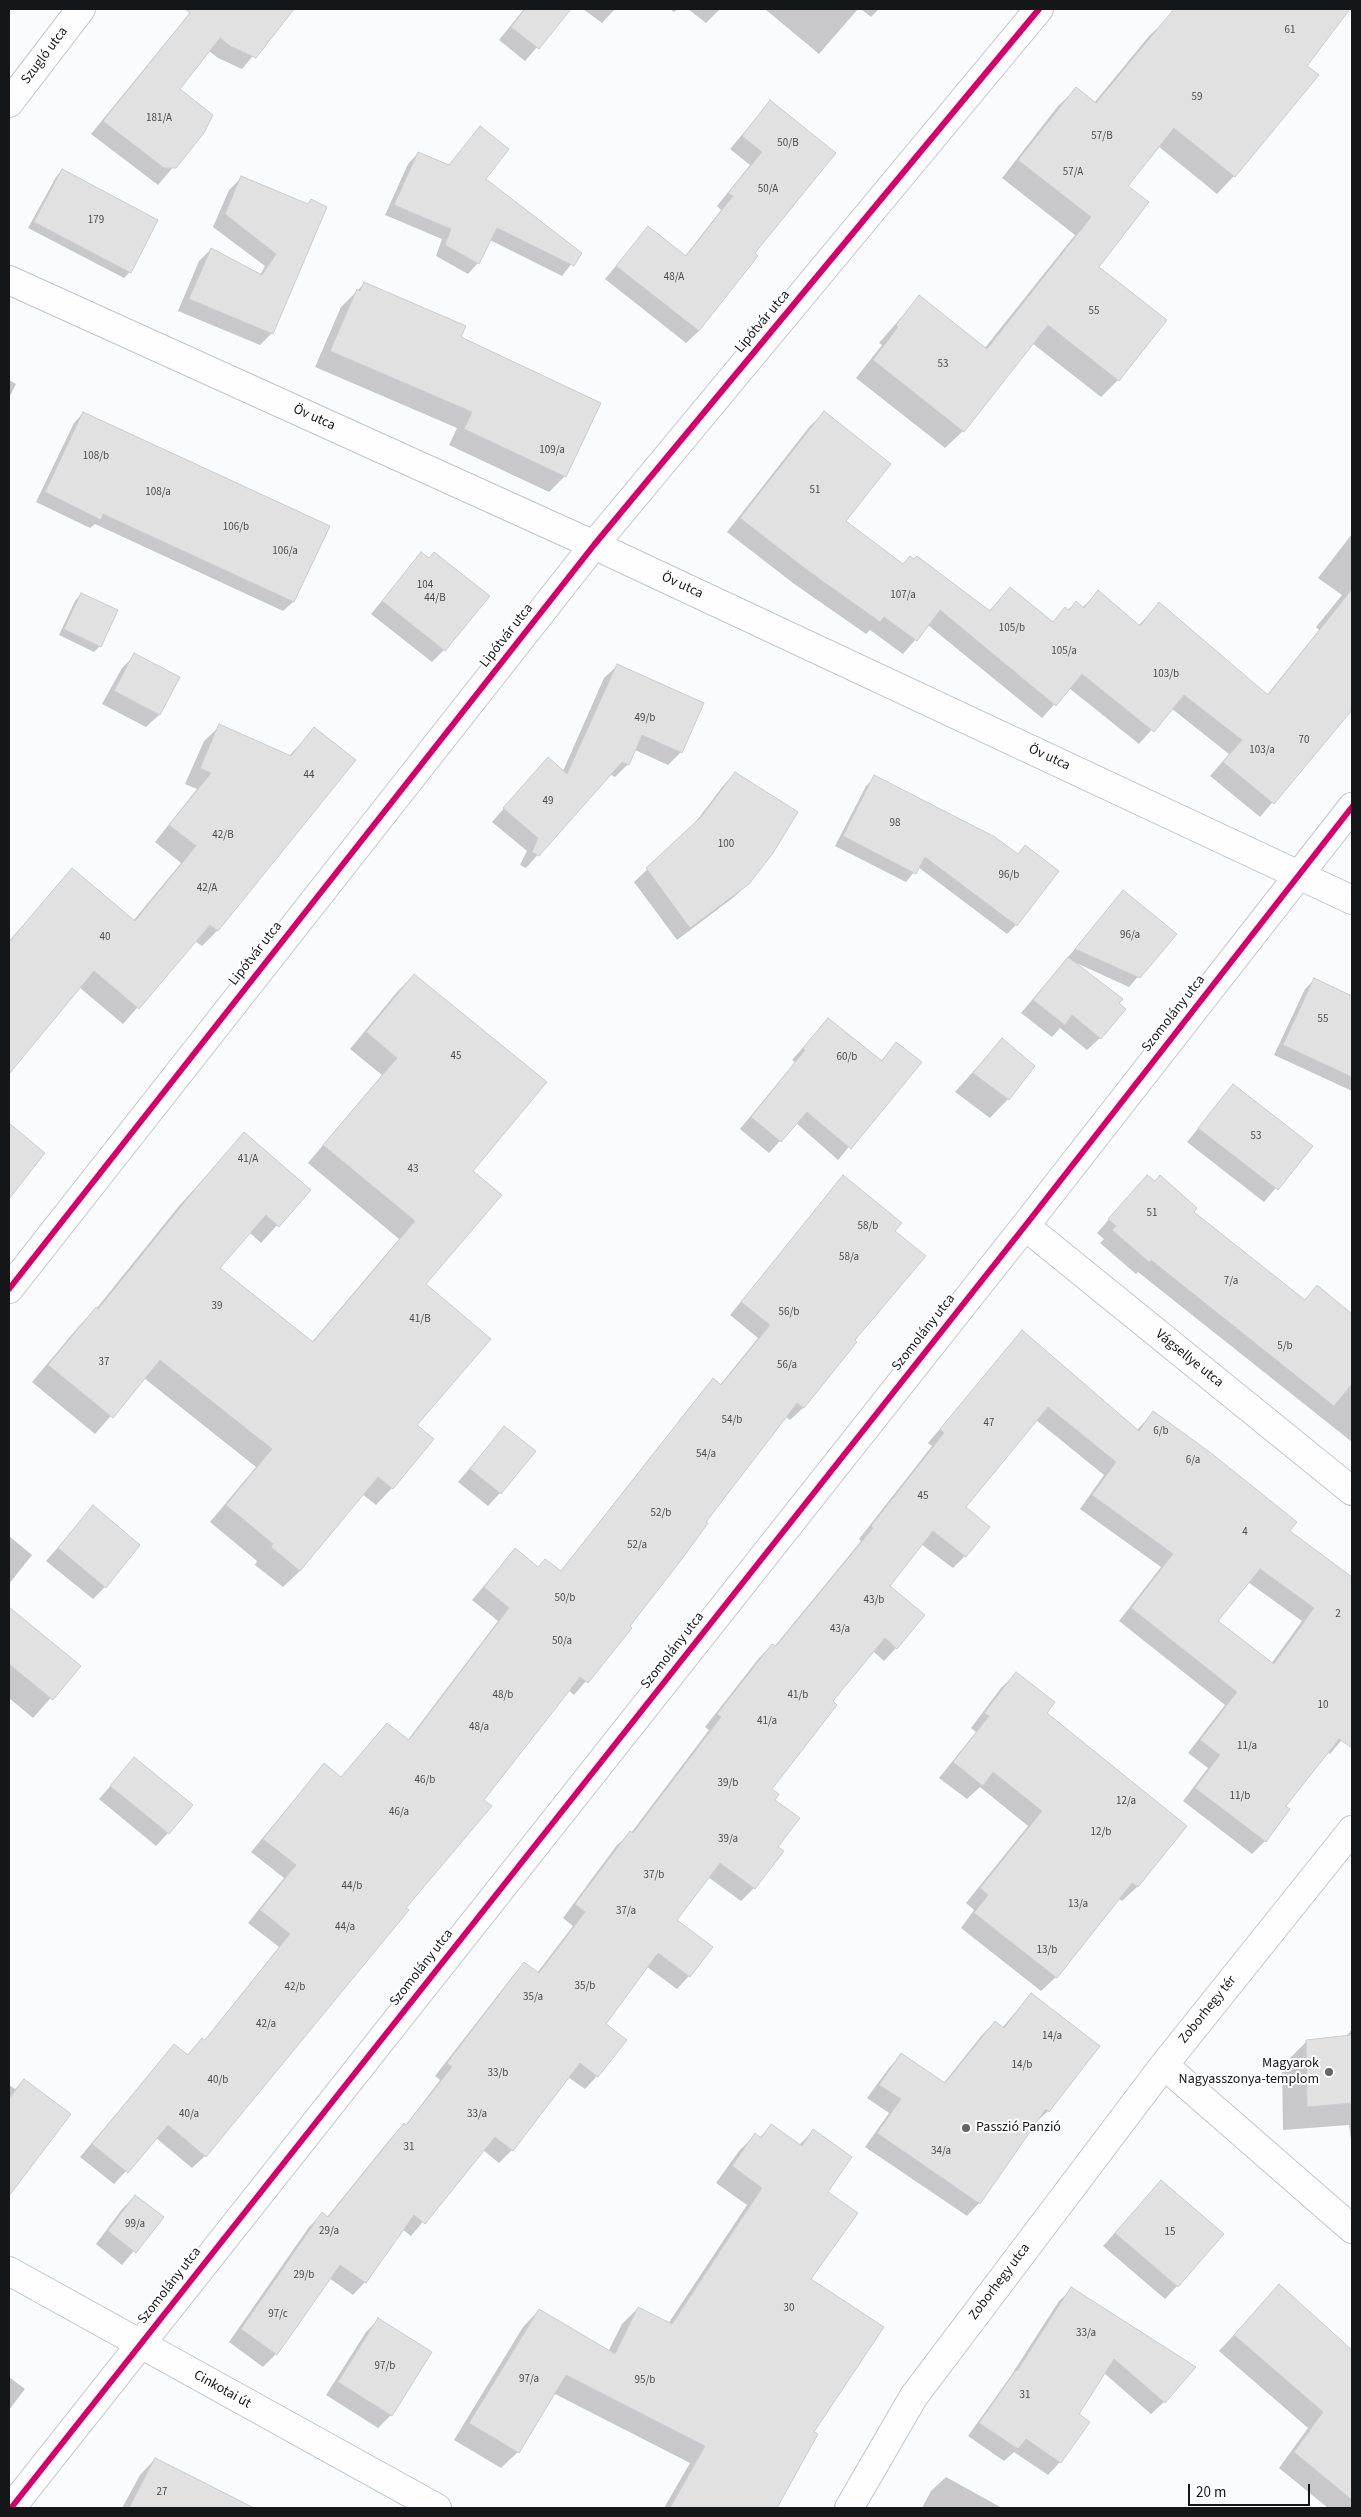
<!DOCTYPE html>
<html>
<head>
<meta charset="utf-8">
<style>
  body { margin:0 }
  #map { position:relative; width:1361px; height:2517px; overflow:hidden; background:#fafbfd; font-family:"Source Sans 3",sans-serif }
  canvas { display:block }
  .frame { position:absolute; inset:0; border:10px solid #151618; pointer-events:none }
  .scale { position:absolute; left:1188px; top:2484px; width:122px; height:22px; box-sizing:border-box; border:2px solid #151618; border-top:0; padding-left:6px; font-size:15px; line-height:18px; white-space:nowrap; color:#151618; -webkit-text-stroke:4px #fff; paint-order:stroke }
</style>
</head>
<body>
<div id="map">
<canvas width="1361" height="2517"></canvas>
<div class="frame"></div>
<div class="scale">20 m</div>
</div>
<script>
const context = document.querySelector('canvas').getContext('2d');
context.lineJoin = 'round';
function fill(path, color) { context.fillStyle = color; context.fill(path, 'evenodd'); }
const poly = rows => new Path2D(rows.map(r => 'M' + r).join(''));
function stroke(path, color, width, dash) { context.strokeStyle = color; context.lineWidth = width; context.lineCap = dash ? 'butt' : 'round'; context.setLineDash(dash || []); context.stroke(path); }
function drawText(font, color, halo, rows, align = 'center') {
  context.font = font + ' "Source Sans 3",sans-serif'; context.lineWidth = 4; context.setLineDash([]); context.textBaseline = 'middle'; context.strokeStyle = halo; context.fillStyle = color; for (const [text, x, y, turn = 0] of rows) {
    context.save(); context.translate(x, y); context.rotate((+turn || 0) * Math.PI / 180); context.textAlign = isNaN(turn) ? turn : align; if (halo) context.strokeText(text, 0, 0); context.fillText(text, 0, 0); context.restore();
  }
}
fill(poly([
  [193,9,292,9,242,69,218,58,209,51,178,89,203,132,158,185,91,134],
  [524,9,570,9,525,61,499,40],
  [583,9,615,9,602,23],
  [670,9,678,9,674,12],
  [688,9,720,9,706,23],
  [765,9,858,9,819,54],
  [861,9,879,9,871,17],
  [1191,9,1331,9,1342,17,1305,66,1317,76,1234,176,1217,194,1158,146,1127,186,1097,267,1165,320,1118,380,1101,397,1032,343,963,431,945,448,856,378,882,345,879,343,919,297,984,349,1075,235,1002,178,1058,106,1076,89,1094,103,1149,36,1167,19,1177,27],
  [770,102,753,254,699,331,686,343,605,279,648,228,685,256,721,210,717,206,750,165,730,149],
  [480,128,484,179,580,253,562,276,490,240,478,263,468,274,436,256,442,239,385,215,408,164,418,153,448,166],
  [62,170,130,272,124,278,28,228,56,177],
  [241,178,307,205,312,200,272,333,260,345,178,311,199,261,211,249,260,275,265,266,213,227,229,190],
  [365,283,460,338,565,476,549,492,449,445,457,428,315,367,341,307],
  [9,380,16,384,9,398],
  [83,413,328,527,293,602,283,611,95,524,90,528,36,502,74,423],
  [824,413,844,521,903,565,989,611,1010,589,1052,623,1076,603,1082,608,1098,592,1138,626,1159,604,1267,695,1319,630,1316,627,1342,595,1318,578,1352,534,1352,708,1260,817,1210,776,1229,754,1171,708,1139,744,1069,688,1042,718,928,625,903,654,870,630,866,634,793,583,727,532,810,426],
  [421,554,444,650,432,662,371,614],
  [81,594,100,646,94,652,59,635,75,601],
  [135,655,178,678,159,715,146,727,102,704,122,668],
  [617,666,681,752,668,765,635,750,628,764,615,777,609,774,526,868,520,865,527,851,492,822,548,758,563,771,604,678],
  [220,726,289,756,314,729,354,760,217,931,202,946,195,941,123,1024,79,987,9,1072,9,941,72,870,133,921,181,863,155,842,197,789,185,784,204,741],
  [735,773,748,884,734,897,677,940,634,882,691,828,723,786],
  [875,777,1017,855,1025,847,1016,925,1007,934,918,867,906,882,835,846,866,786],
  [1123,892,1175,934,1129,987,1074,962,1100,1038,1087,1050,1060,1028,1052,1037,1021,1013],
  [414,975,471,1171,424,1285,416,1426,392,1488,376,1505,362,1494,300,1571,283,1587,255,1565,257,1561,210,1522,256,1467,144,1378,95,1434,32,1382,79,1326,96,1309,179,1206,244,1134,309,1190,261,1243,249,1232,219,1268,312,1342,399,1239,308,1163,382,1075,350,1049,397,992],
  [1314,980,1352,997,1352,1091,1274,1055,1305,989],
  [828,1019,880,1062,897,1043,920,1062,838,1160,796,1123,769,1153,740,1129,795,1062,792,1060],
  [1002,1039,1008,1099,990,1118,955,1092],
  [1233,1086,1311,1146,1264,1202,1187,1142],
  [9,1125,44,1153,9,1196],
  [1147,1176,1303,1301,1317,1287,1352,1316,1352,1442,1138,1272,1136,1274,1100,1243,1104,1239,1097,1233],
  [843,1177,893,1231,854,1340,856,1342,803,1408,790,1420,785,1416,628,1626,631,1628,574,1695,568,1690,482,1800,404,1908,205,2156,192,2168,156,2138,114,2184,80,2157,174,2045,186,2056,202,2039,204,2041,279,1947,248,1923,284,1878,251,1852,324,1764,340,1778,387,1725,407,1741,498,1621,472,1600,515,1549,538,1568,560,1572,701,1393,713,1380,720,1385,758,1338,730,1315],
  [1022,1332,1136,1431,1153,1413,1288,1531,1352,1578,1352,1728,1330,1754,1327,1752,1285,1806,1289,1810,1265,1841,1252,1854,1183,1801,1208,1768,1188,1753,1225,1705,1119,1621,1161,1567,1080,1509,1104,1475,1036,1420,964,1508,965,1556,953,1568,921,1544,889,1586,896,1648,884,1661,873,1651,831,1701,770,1789,773,1800,776,1848,754,1888,741,1901,708,1877,675,1920,689,1976,677,1989,647,1967,604,2024,597,2076,585,2089,568,2077,512,2150,499,2163,483,2150,411,2236,402,2229,365,2282,353,2295,329,2278,276,2354,263,2367,229,2342,309,2227,322,2214,327,2217,391,2138,405,2126,440,2080,435,2076,512,1977,524,1964,537,1973,573,1926,563,1918,617,1845,631,1833,709,1730,705,1727,759,1658,772,1645,774,1647,861,1541,859,1539,932,1446,928,1443],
  [1248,1582,1302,1621,1271,1664,1217,1621],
  [504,1428,500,1493,488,1506,458,1482],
  [93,1507,105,1587,93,1599,46,1561],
  [9,1536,32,1555,9,1584],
  [9,1609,79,1666,33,1718,9,1698],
  [1016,1674,1045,1713,1186,1826,1137,1887,1122,1901,1118,1898,1056,1977,1041,1991,961,1928,974,1910,966,1903,1028,1826,980,1787,967,1799,939,1778,976,1732,971,1728,1001,1688],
  [134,1759,168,1833,156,1846,99,1799],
  [1031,1994,1048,2111,1035,2123,979,2203,967,2216,865,2147,889,2113,867,2098,889,2068,901,2055,943,2084,982,2035,995,2022,1002,2028],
  [1352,2029,1352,2147,1349,2125,1283,2130,1282,2066,1306,2042,1346,2037],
  [24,2081,69,2114,9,2194,9,2085,15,2089],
  [771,2126,799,2145,813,2131,826,2192,809,2280,812,2432,761,2508,664,2508,690,2463,553,2393,518,2452,501,2468,454,2440,523,2327,539,2310,608,2352,622,2324,638,2308,668,2324,747,2205,716,2183,739,2151,755,2135,759,2138],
  [1161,2181,1177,2286,1165,2299,1103,2246],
  [135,2196,162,2217,122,2265,96,2244,122,2209],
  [1279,2286,1337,2347,1352,2360,1352,2508,1328,2508,1279,2468,1308,2428,1219,2351],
  [1072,2289,1164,2402,1151,2414,1104,2373,1077,2414,1060,2462,1048,2475,1014,2452,1004,2461,968,2436,1010,2377,1059,2301],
  [378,2320,391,2415,378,2428,326,2395,366,2332],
  [9,2377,25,2389,9,2410],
  [155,2459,249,2507,248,2508,122,2508,140,2475],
  [946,2477,1002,2508,922,2508,931,2491]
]), '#0003');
const building = poly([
  [185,9,294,9,256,58,230,46,220,38,180,89,213,115,204,133,176,168,164,168,103,121,190,13,185,9],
  [525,9,571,9,539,49,511,27,525,9],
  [1174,9,1350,9,1307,66,1319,75,1235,177,1174,128,1128,186,1149,202,1099,267,1167,320,1119,381,1048,325,964,432,873,360,898,327,896,325,919,295,987,349,1091,217,1018,160,1076,87,1096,103,1174,9],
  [770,100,836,153,755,253,758,256,699,331,616,266,648,226,686,256,733,196,728,193,762,152,742,136,770,100],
  [480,126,509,149,486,179,582,253,574,266,497,228,479,264,445,245,451,229,394,205,418,152,449,165,480,126],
  [62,169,158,220,131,273,34,222,62,169],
  [241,176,308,204,311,199,327,207,273,334,189,299,211,248,262,275,276,254,225,214,241,176],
  [364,282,466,326,461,337,601,403,566,477,464,429,472,412,330,351,357,289,360,291,364,282],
  [824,411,891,464,846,521,903,564,910,556,914,559,917,556,990,611,1010,587,1053,622,1065,607,1069,610,1076,601,1084,608,1098,590,1140,626,1159,602,1268,695,1352,589,1352,710,1274,804,1223,762,1242,740,1184,695,1154,732,1082,674,1056,706,940,610,917,641,884,617,880,622,807,570,740,518,824,411],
  [83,412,330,526,294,602,103,514,101,520,45,492,83,412],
  [421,552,429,558,434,552,490,596,445,651,382,601,421,552],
  [81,593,118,610,101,647,64,629,81,593],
  [134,653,180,677,160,715,114,691,134,653],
  [617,664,704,703,682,753,642,735,629,765,622,762,539,856,532,852,538,838,503,808,548,757,567,774,617,664],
  [219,724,291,756,314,727,356,760,218,931,210,925,139,1009,94,971,9,1074,9,942,72,868,135,921,196,846,169,825,211,773,200,768,219,724],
  [735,772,798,812,773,853,749,884,690,928,646,868,701,817,735,772],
  [874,775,995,837,1018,854,1025,845,1059,871,1017,926,925,857,916,874,843,836,874,775],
  [1123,890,1177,934,1140,978,1075,949,1123,890],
  [1068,957,1123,999,1119,1003,1126,1009,1101,1039,1072,1015,1065,1025,1033,1000,1068,957],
  [414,974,547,1082,473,1171,502,1195,426,1284,491,1339,417,1425,434,1439,393,1489,378,1477,300,1571,271,1547,273,1544,226,1505,272,1449,160,1360,113,1418,48,1365,96,1307,98,1309,196,1188,244,1132,311,1190,279,1227,266,1215,220,1268,313,1342,415,1221,323,1145,397,1058,366,1032,414,974],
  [1314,978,1352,996,1352,1077,1283,1045,1314,978],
  [828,1018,882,1061,896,1042,922,1062,851,1149,807,1112,781,1142,751,1117,805,1050,803,1048,828,1018],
  [1002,1038,1035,1066,1009,1100,973,1073,1002,1038],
  [1233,1084,1313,1146,1278,1190,1198,1128,1233,1084],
  [9,1123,45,1153,9,1199,9,1123],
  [843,1175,902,1223,895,1231,926,1256,855,1340,857,1342,804,1408,797,1403,706,1522,708,1523,682,1559,630,1626,632,1628,588,1683,580,1677,484,1800,492,1806,406,1908,409,1910,206,2157,168,2125,128,2173,92,2144,174,2044,188,2055,202,2038,205,2040,290,1934,260,1910,296,1865,263,1839,324,1763,341,1777,387,1723,409,1740,509,1608,484,1587,515,1548,538,1567,545,1559,561,1571,713,1378,721,1385,770,1325,741,1302,843,1175],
  [1147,1175,1155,1181,1160,1175,1197,1208,1194,1212,1305,1300,1317,1285,1352,1314,1352,1384,1334,1406,1151,1260,1149,1262,1112,1230,1116,1226,1108,1219,1147,1175],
  [1022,1330,1139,1431,1153,1411,1211,1453,1297,1522,1290,1531,1352,1577,1352,1748,1339,1739,1286,1806,1290,1809,1266,1842,1195,1788,1220,1755,1200,1740,1237,1692,1131,1608,1173,1554,1092,1495,1116,1462,1048,1407,966,1507,990,1527,966,1557,933,1531,890,1586,925,1615,897,1649,885,1638,833,1701,837,1705,772,1789,779,1794,775,1800,800,1818,778,1847,784,1851,755,1889,720,1863,677,1920,713,1947,690,1977,658,1953,606,2024,627,2040,598,2077,580,2063,513,2151,495,2137,425,2224,414,2215,366,2283,340,2265,277,2355,241,2329,322,2212,328,2217,404,2123,406,2125,452,2067,447,2063,524,1962,539,1973,585,1912,575,1904,630,1831,633,1833,721,1717,717,1714,772,1644,776,1646,873,1528,871,1526,944,1433,940,1429,1022,1330],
  [1260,1569,1314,1608,1274,1664,1218,1621,1260,1569],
  [504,1426,536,1451,501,1494,470,1469,504,1426],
  [93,1505,140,1545,106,1588,58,1548,93,1505],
  [9,1607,81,1666,53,1700,9,1664,9,1607],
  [1016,1672,1055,1702,1047,1713,1187,1826,1138,1887,1132,1883,1057,1978,974,1913,988,1895,980,1888,1042,1811,993,1772,983,1786,953,1762,989,1716,984,1713,1016,1672],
  [134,1757,193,1805,169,1834,110,1786,134,1757],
  [1031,1993,1100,2046,1049,2112,1046,2109,980,2204,877,2133,901,2099,879,2085,901,2053,945,2083,995,2021,1004,2028,1031,1993],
  [1352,2035,1352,2103,1307,2107,1306,2040,1352,2035],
  [24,2079,71,2114,9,2196,9,2099,24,2079],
  [771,2124,802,2146,813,2129,852,2157,828,2192,858,2213,811,2279,884,2327,814,2432,818,2434,777,2508,670,2508,705,2446,566,2375,519,2453,469,2423,539,2309,615,2354,638,2307,672,2324,762,2188,732,2166,755,2133,761,2138,771,2124],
  [1161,2180,1224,2234,1178,2287,1115,2233,1161,2180],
  [135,2195,164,2217,136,2253,108,2231,135,2195],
  [1279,2284,1352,2350,1352,2500,1294,2452,1323,2412,1234,2335,1279,2284],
  [1071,2287,1196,2367,1165,2403,1114,2359,1079,2414,1090,2422,1061,2463,1026,2439,1018,2449,979,2423,1016,2370,1017,2371,1071,2287],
  [378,2318,432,2352,392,2416,338,2382,378,2318],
  [155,2458,195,2478,254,2508,129,2508,155,2458]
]);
fill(building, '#e1e1e2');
stroke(building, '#cdcccd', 1);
const minor = poly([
  [9,280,594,545,1352,900],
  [1025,1226,1352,1491],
  [9,1289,594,545,1039,9],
  [1164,2065,1352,2229],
  [11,2508,1025,1226,1352,807],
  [849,2508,914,2396,1164,2065,1352,1830]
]);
const tertiary = poly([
  [9,103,81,9],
  [9,2271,437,2508]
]);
stroke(minor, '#c4c5c7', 30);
stroke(tertiary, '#c4c5c7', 30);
stroke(minor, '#fefeff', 28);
stroke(tertiary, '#fefeff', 28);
stroke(poly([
  [9,1289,594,545,1039,9],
  [11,2508,1025,1226,1352,807]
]), '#d6006c', 6);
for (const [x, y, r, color] of [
  [1329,2072,5,"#656668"],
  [966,2128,5,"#656668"]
]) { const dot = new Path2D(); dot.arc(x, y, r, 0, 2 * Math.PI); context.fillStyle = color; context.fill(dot); stroke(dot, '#fff', 2); }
drawText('11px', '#4a4b4c', null, [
  ["61",1290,31],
  ["59",1197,98],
  ["181/A",159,119],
  ["57/B",1102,137],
  ["50/B",788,144],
  ["57/A",1073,173],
  ["50/A",768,190],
  ["179",96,221],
  ["48/A",674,278],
  ["55",1094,312],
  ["53",943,365],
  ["109/a",552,451],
  ["108/b",96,457],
  ["51",815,491],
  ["108/a",158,493],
  ["106/b",236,528],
  ["106/a",285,552],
  ["104",425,586],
  ["107/a",903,596],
  ["44/B",435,599],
  ["105/b",1012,629],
  ["105/a",1064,652],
  ["103/b",1166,675],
  ["49/b",645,719],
  ["70",1304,741],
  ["103/a",1262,751],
  ["44",309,776],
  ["49",548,802],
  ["98",895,824],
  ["42/B",223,836],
  ["100",726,845],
  ["96/b",1009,876],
  ["42/A",207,889],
  ["96/a",1130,936],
  ["40",105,938],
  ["55",1323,1020],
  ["45",456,1057],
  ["60/b",847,1058],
  ["53",1256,1137],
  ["41/A",248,1160],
  ["43",413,1170],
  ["51",1152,1214],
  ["58/b",868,1227],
  ["58/a",849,1258],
  ["7/a",1231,1282],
  ["39",217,1307],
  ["56/b",789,1313],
  ["41/B",420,1320],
  ["5/b",1285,1347],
  ["37",104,1363],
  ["56/a",787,1366],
  ["54/b",732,1421],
  ["47",989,1424],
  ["6/b",1161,1432],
  ["54/a",706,1455],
  ["6/a",1193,1461],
  ["45",923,1497],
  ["52/b",661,1514],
  ["4",1245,1533],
  ["52/a",637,1546],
  ["50/b",565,1599],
  ["43/b",874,1601],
  ["2",1338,1615],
  ["43/a",840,1630],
  ["50/a",562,1642],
  ["48/b",503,1696],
  ["41/b",798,1696],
  ["10",1323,1706],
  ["41/a",767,1722],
  ["48/a",479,1728],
  ["11/a",1247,1747],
  ["46/b",425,1781],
  ["39/b",728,1784],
  ["11/b",1240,1797],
  ["12/a",1126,1802],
  ["46/a",399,1813],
  ["12/b",1101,1833],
  ["39/a",728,1840],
  ["37/b",654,1876],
  ["44/b",352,1887],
  ["13/a",1078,1905],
  ["37/a",626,1912],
  ["44/a",345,1928],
  ["13/b",1047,1951],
  ["35/b",585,1987],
  ["42/b",295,1988],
  ["35/a",533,1998],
  ["42/a",266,2025],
  ["14/a",1052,2037],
  ["14/b",1022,2066],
  ["33/b",498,2074],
  ["40/b",218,2081],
  ["40/a",189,2115],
  ["33/a",477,2115],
  ["31",409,2148],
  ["34/a",941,2152],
  ["99/a",135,2225],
  ["29/a",329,2232],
  ["15",1170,2233],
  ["29/b",304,2276],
  ["30",789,2309],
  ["97/c",278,2315],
  ["33/a",1086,2334],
  ["97/b",385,2367],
  ["97/a",529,2380],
  ["95/b",645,2381],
  ["31",1025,2396],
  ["27",162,2493]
]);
drawText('14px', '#151618', '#fff', [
  ["Szugló utca",45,56,-53],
  ["Lipótvár utca",763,322,-50],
  ["Öv utca",314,418,24],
  ["Öv utca",682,586,25],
  ["Lipótvár utca",507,636,-52],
  ["Öv utca",1049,758,25],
  ["Lipótvár utca",256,954,-52],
  ["Szomolány utca",1174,1014,-52],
  ["Szomolány utca",924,1333,-52],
  ["Vágsellye utca",1189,1359,39],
  ["Szomolány utca",673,1651,-52],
  ["Szomolány utca",422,1968,-52],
  ["Zoborhegy tér",1208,2010,-51],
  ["Zoborhegy utca",1000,2282,-53],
  ["Szomolány utca",170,2286,-52],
  ["Cinkotai út",222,2390,29]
]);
drawText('14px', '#151618', '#fff', [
  ["Magyarok",1319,2064],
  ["Nagyasszonya-templom",1319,2080],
  ["Passzió Panzió",976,2128,"left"]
], 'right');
</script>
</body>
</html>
